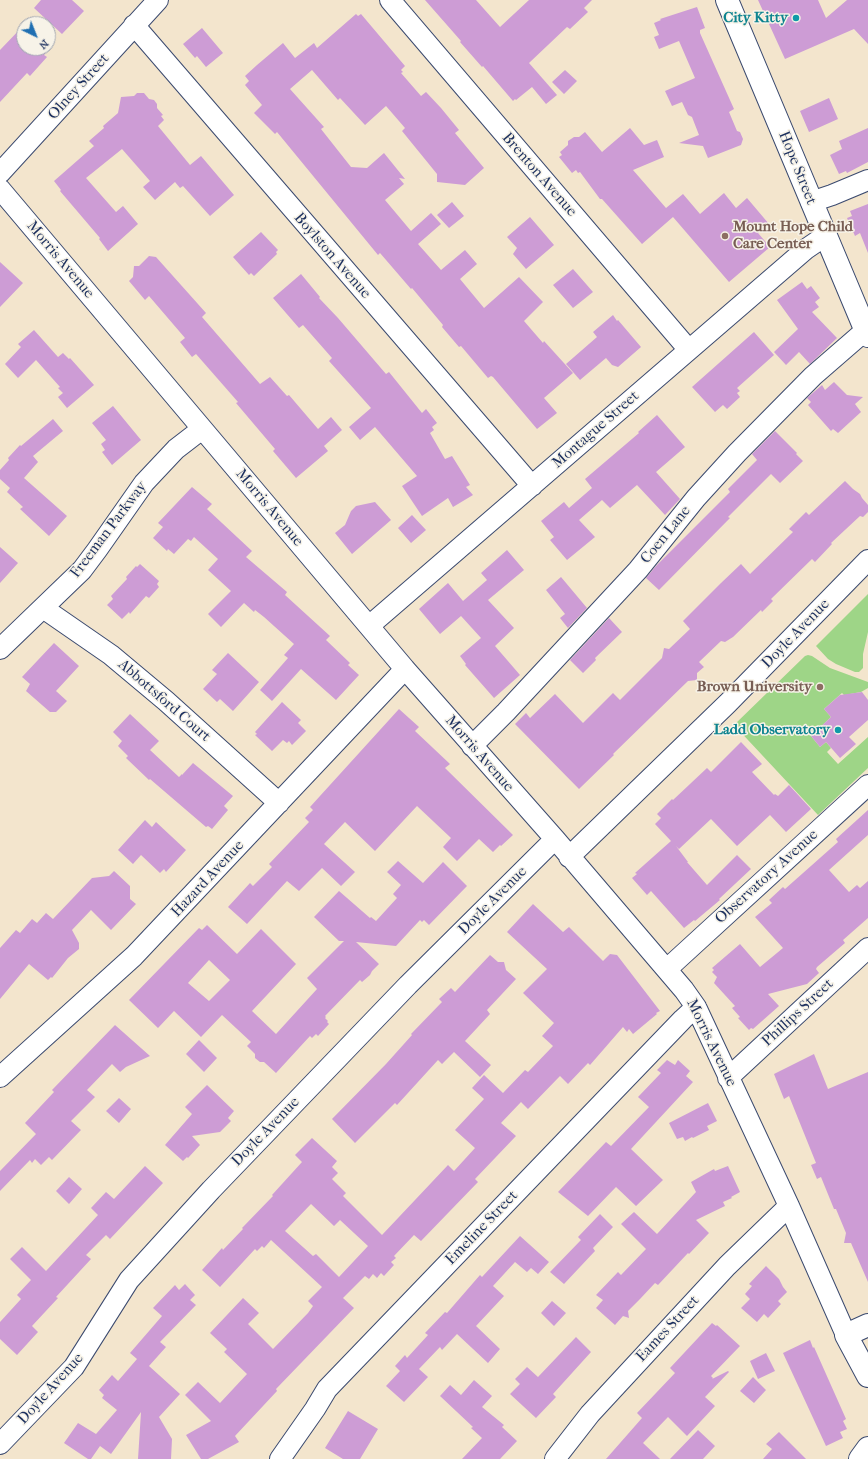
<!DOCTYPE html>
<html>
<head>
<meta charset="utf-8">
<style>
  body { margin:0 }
  #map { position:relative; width:868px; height:1459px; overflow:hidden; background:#f3e5cd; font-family:"IM FELL French Canon",serif }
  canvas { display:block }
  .north { position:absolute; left:16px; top:16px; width:40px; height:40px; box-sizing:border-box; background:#f7f3e8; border:1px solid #9fa5b1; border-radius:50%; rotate:137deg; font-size:11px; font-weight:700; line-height:16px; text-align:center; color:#1b2f5e }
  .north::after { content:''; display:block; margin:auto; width:14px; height:18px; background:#1f6fb2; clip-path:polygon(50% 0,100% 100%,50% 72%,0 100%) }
</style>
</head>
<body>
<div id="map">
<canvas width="868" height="1459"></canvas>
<div class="north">N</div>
</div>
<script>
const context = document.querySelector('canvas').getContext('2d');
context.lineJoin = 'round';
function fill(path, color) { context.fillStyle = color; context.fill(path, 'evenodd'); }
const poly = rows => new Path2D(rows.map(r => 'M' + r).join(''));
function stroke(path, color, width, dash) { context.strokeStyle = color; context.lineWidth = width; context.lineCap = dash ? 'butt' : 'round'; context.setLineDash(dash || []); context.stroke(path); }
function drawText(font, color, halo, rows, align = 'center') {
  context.font = font + ' "IM FELL French Canon",serif'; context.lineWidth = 3; context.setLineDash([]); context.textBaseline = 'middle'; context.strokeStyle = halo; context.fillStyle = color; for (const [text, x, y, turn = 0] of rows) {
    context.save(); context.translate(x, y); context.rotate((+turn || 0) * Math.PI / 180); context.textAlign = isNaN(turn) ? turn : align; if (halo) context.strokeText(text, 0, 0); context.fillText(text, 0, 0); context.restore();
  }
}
fill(poly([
  [868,594,868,632,863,654,863,668,859,672,855,672,836,664,828,659,816,646],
  [808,655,812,656,830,668,868,682,868,688,861,692,850,694,846,697,842,693,824,709,831,717,811,736,820,747,826,742,831,748,827,752,838,764,868,737,868,768,818,815,734,725,805,656]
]), '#9ed587');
fill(poly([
  [41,0,72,0,84,11,62,34,34,8],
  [425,0,476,0,500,27,529,0,592,0,584,8,588,12,570,29,567,27,529,63,557,95,546,104,532,87,516,100,515,99,513,101,483,66,482,67,460,42,461,41],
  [758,0,818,0,826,18,847,0,868,0,868,44,854,29,785,59],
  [697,7,705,28,700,30,700,33,734,109,729,112,737,131,740,132,743,139,741,145,708,158,703,146,679,143,699,135,692,117,688,115,682,102,672,106,665,91,695,78,679,41,659,49,654,37,659,35,654,23,661,20,660,19],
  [356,14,358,16,361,14,405,66,401,70,403,72,401,73,421,96,426,92,441,108,459,130,455,133,484,168,465,185,437,182,437,174,402,131,405,128,386,106,365,125,340,98,338,100,312,70,290,89,324,127,321,129,351,167,367,168,384,153,405,179,399,178,404,184,385,200,411,231,431,213,441,224,418,244,441,270,465,250,477,264,460,279,484,308,519,277,543,302,524,321,543,343,544,341,573,373,544,398,557,413,537,429,493,377,491,376,488,378,461,346,459,347,442,327,443,325,412,288,411,289,380,253,378,255,277,132,275,134,254,113,262,105,245,85,249,81,245,76,257,65,283,43,295,58,314,43,317,48],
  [24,25,24,48,50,48,44,55,47,57,30,76,27,73,0,102,0,50],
  [202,28,223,53,206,67,197,56,195,58,183,44],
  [565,70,577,81,564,94,552,82],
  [137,93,144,93,149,99,154,100,157,104,157,108,163,115,161,116,164,120,158,126,190,165,201,156,234,195,210,216,183,186,180,188,175,182,155,200,143,187,150,181,122,149,86,178,116,212,123,206,138,224,108,251,99,239,100,238,60,191,61,190,54,181,94,146,89,141,104,128,103,126,118,113,121,97,134,96],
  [829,98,838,119,809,132,800,111],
  [630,128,644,145,657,140,664,157,633,170,666,208,683,194,700,214,724,193,736,208,747,198,769,224,758,233,770,247,729,282,673,217,642,244,602,199,600,199,580,172,578,173,576,170,572,173,559,157,562,155,560,152,568,145,568,141,574,137,579,137,585,132,602,152],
  [868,128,868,162,847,173,846,171,839,174,830,155,842,149,839,141],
  [452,202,464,216,449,228,437,215],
  [868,204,868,253,860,233,855,236,847,218,852,216,850,211],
  [530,217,554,245,526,269,513,254,517,248,507,237],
  [261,232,278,250,276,252,277,254,254,276,251,273,249,275,233,257],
  [149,256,156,257,206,313,202,317,260,384,270,377,287,396,289,395,318,429,331,417,342,430,324,446,328,451,296,478,273,451,275,449,236,403,238,402,196,354,192,357,180,342,185,338,149,296,145,300,129,281,133,277,134,266,139,266],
  [0,262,23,283,0,307],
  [573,269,593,292,573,308,553,285],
  [301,274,320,297,319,298,338,318,386,374,389,372,422,413,426,409,437,423,432,427,434,430,430,433,445,459,452,456,470,485,466,487,473,495,453,507,448,498,422,516,402,486,417,476,375,427,360,440,349,427,371,408,329,361,332,358,303,325,299,328,273,298],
  [802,282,807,289,811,286,820,298,815,302,819,307,812,312,837,338,810,364,799,352,786,365,774,352,798,329,777,300],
  [613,315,617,321,618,320,641,347,618,367,612,365,606,358,580,380,566,364,597,337,593,332],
  [34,330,58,357,63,353,69,359,70,358,94,385,67,408,58,397,63,393,58,388,60,387,36,360,18,378,5,364,21,347,18,344],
  [754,332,774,355,737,388,740,391,737,393,740,397,727,409,723,405,715,412,692,387],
  [834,382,847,395,863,397,855,404,861,412,838,433,833,429,831,431,808,405,811,402,807,398,822,385,825,390],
  [113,406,141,440,112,465,102,452,105,450,101,444,106,440,92,423],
  [657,415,685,447,656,472,680,499,665,515,637,485,610,508,602,500,579,520,595,537,567,560,550,540,554,537,541,521,564,502,569,508,592,488,585,479,639,433,638,432],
  [53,419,63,431,33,456,38,462,24,478,67,516,49,536,20,509,23,507,7,492,10,488,0,479,0,470,9,460,8,458,20,445,21,446],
  [775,431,797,453,796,454,803,461,780,483,771,474,728,517,730,518,659,590,646,578,656,566,730,492,728,489,757,460,752,454],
  [845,481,853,489,860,494,862,498,868,505,868,512,863,517,860,516,831,543,832,544,815,562,812,559,771,599,773,601,762,612,761,610,733,637,725,642,721,641,699,662,704,667,697,673,697,680,688,681,613,754,614,755,579,789,515,724,526,713,530,718,555,694,583,723,613,693,620,700,662,658,664,648,669,649,690,629,683,621,721,583,741,564,750,574,793,532,789,529,806,512,809,515],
  [192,487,212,504,207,509,252,551,246,557,287,592,285,595,330,636,326,640,350,663,348,665,359,675,336,700,301,669,272,701,260,690,288,658,284,655,294,644,264,617,255,610,254,612,244,603,221,627,208,614,231,591,208,570,218,559,194,537,191,541,188,539,174,554,168,549,167,551,153,538,163,527,158,523],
  [375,502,391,520,352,554,335,533,345,525,351,511,356,506],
  [412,515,426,530,411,543,398,528],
  [0,547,18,563,0,583],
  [507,550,524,570,488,600,514,628,495,646,520,675,494,698,465,665,466,664,460,656,481,638,461,616,440,634,419,609,448,583,463,601,487,580,481,573],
  [140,564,159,581,157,584,159,587,149,598,146,596,130,614,129,612,122,619,107,605,113,599,111,596,127,579,126,577,136,566,137,567],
  [561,577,587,608,568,628,560,618,565,614,546,590],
  [609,618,622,632,595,658,596,660,583,673,570,660],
  [54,643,79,666,56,691,67,701,56,712,50,712,26,691,30,684,22,677],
  [228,653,259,682,233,711,220,699,217,702,203,689,217,674,212,670],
  [862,692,868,700,868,720,849,737,856,744,840,758,826,742,820,747,811,736,831,717,824,709,840,695],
  [282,702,301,720,298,723,306,731,292,745,289,741,287,743,283,740,272,751,255,735,257,734,255,732],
  [399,709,419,727,415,731,450,764,445,768,513,835,501,846,500,845,493,852,479,839,457,861,443,847,451,838,417,806,375,851,345,822,324,844,355,872,341,886,322,868,299,891,287,881,247,924,228,907,250,883,253,886,272,867,269,864,309,822,305,818,313,810,310,807],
  [130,714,159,741,150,750,179,777,182,774,182,775,193,763,233,796,224,806,228,810,212,829,208,826,206,827,150,779,149,780,126,758,128,756,118,746,122,741,113,732],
  [741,742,762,764,752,772,774,795,775,794,778,796,789,785,811,809,786,832,770,815,737,846,711,819,679,849,676,846,688,862,687,862,707,885,737,855,751,869,719,899,720,900,695,921,694,920,684,928,651,891,647,895,632,878,637,874,635,873,671,841,655,824,661,818,657,814,672,799,673,800,707,768,711,772],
  [868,810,868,835,829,870,849,892,857,885,860,888,868,881,868,918,843,940,845,943,817,967,816,969,819,973,807,984,768,994,779,1006,753,1029,751,1028,749,1030,738,1018,740,1017,732,1008,735,1006,714,983,717,977,712,972,714,970,712,968,740,944,760,967,783,948,755,917,772,903,769,900,783,887,785,889,838,842,836,839],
  [145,820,152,827,156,822,186,850,166,872,164,869,160,873,141,855,133,864,118,850],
  [398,861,423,883,443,862,467,886,429,925,424,920,422,922,420,920,396,946,356,942,379,964,372,971,370,975,362,982,360,980,325,1016,326,1017,325,1018,328,1021,327,1022,329,1024,318,1036,316,1034,312,1038,310,1036,276,1073,264,1062,260,1062,255,1058,255,1054,247,1046,251,1042,222,1015,201,1037,174,1011,158,1028,129,1000,199,928,202,930,207,925,237,954,261,929,296,964,252,1011,276,1034,317,989,307,978,344,941,339,941,314,917,339,891,370,918,371,917,376,921,397,898,393,894,401,885,387,872],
  [209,960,230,980,209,1001,188,983],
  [114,871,130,886,130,899,136,904,111,930,91,910,72,930,79,943,79,949,68,958,52,978,51,977,48,980,29,964,0,999,0,948,16,930,20,933,32,919,37,923,46,913,53,919,92,878,109,876],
  [533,904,563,932,569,927,603,961,610,954,617,955,660,1011,656,1013,657,1014,633,1034,629,1029,627,1032,623,1027,590,1065,588,1063,568,1084,560,1076,528,1109,521,1102,501,1123,516,1136,475,1179,478,1182,421,1241,414,1235,394,1256,396,1258,391,1262,394,1265,384,1276,381,1273,377,1278,373,1274,369,1279,365,1276,343,1298,354,1308,276,1389,277,1391,235,1436,239,1442,208,1459,201,1459,186,1435,211,1421,185,1395,198,1382,220,1403,247,1374,224,1352,227,1349,210,1333,243,1298,259,1313,248,1324,273,1349,308,1313,313,1306,308,1301,322,1287,271,1240,264,1248,262,1246,257,1251,255,1249,220,1287,202,1270,222,1248,223,1250,243,1229,242,1228,273,1196,272,1195,302,1162,295,1155,312,1138,337,1161,332,1167,338,1173,332,1179,346,1193,343,1196,382,1235,448,1165,454,1171,475,1148,455,1130,484,1099,472,1088,484,1075,503,1093,525,1070,528,1072,553,1046,542,1036,554,1023,523,993,547,969,507,932],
  [311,1204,334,1226,340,1220,368,1246,339,1277,316,1254,313,1256,285,1231],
  [490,955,498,962,504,962,506,970,516,979,487,1010,490,1014,465,1041,491,1065,480,1077,454,1052,442,1064,438,1060,397,1105,395,1103,355,1143,332,1119,386,1064,412,1035,411,1034,442,1002,439,999,451,988,455,992],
  [115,1025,150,1056,126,1067,120,1072,112,1064,87,1090,95,1097,71,1121,81,1130,52,1160,49,1157,41,1165,35,1159,32,1163,30,1160,0,1191,0,1171,36,1134,25,1123,54,1092,52,1090],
  [199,1040,217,1058,204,1072,186,1054],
  [814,1054,828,1089,868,1072,868,1282,851,1243,844,1243,846,1233,836,1209,834,1209,821,1177,817,1179,811,1165,816,1163,789,1096,784,1099,774,1074],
  [667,1060,675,1065,678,1060,690,1071,686,1076,693,1082,631,1149,663,1180,636,1206,616,1187,588,1216,558,1192,606,1142,611,1146,649,1107,638,1097,661,1073,657,1070],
  [207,1085,234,1111,228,1118,231,1121,220,1132,192,1136,200,1145,188,1158,187,1157,183,1161,165,1145,192,1114,185,1107],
  [119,1098,131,1109,119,1123,106,1111],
  [708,1103,717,1121,707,1126,709,1130,693,1138,692,1137,685,1141,683,1137,677,1139,669,1123],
  [145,1166,163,1183,110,1239,106,1235,86,1255,91,1259,56,1297,58,1298,32,1326,38,1332,17,1355,0,1339,0,1322,21,1299,17,1295,31,1280,10,1259,22,1247,46,1271,98,1215,91,1208,106,1192,114,1199],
  [728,1166,740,1192,731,1197,732,1198,723,1202,725,1206,696,1220,709,1233,689,1254,688,1253,658,1285,655,1283,640,1299,628,1311,629,1318,623,1316,615,1325,596,1308,603,1300,596,1295,618,1272,621,1275,646,1249,621,1224,634,1212,657,1234,696,1192,691,1182,714,1169,715,1171],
  [69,1177,82,1189,69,1204,56,1191],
  [600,1214,613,1227,593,1248,595,1251,564,1284,550,1272,581,1240,578,1237],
  [520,1236,549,1262,538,1274,531,1268,527,1272,515,1262,493,1286,504,1296,476,1326,500,1349,488,1363,457,1334,442,1350,440,1347,419,1369,428,1377,404,1402,386,1386,400,1371,395,1366,405,1355,407,1358,428,1335,425,1333,445,1312,447,1313,480,1275,482,1277],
  [766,1266,779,1279,783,1287,787,1292,778,1301,781,1304,768,1318,764,1314,757,1322,741,1308,750,1299,745,1294,752,1286,749,1284],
  [185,1284,195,1295,190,1300,196,1305,160,1342,166,1347,149,1366,180,1394,159,1417,172,1439,171,1459,138,1459,141,1412,111,1454,100,1446,91,1459,88,1459,64,1443,78,1423,96,1434,117,1410,102,1398,104,1395,99,1390,112,1375,118,1381,137,1359,130,1353,162,1316,153,1308,175,1285,179,1290],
  [552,1301,566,1313,554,1326,541,1313],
  [712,1323,716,1326,717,1325,740,1346,711,1376,713,1378,712,1379,728,1371,729,1372,705,1397,715,1406,687,1436,668,1417,643,1443,660,1459,606,1459,642,1418,637,1413,675,1373,670,1368],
  [576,1337,591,1352,553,1394,556,1397,536,1418,510,1394,520,1384,515,1379,527,1367,538,1377],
  [810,1340,813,1348,814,1347,846,1419,843,1421,847,1429,840,1432,843,1438,826,1446,783,1353],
  [766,1353,775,1371,758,1379,750,1361],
  [753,1377,766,1390,754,1403,740,1391],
  [474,1380,492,1396,482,1407,504,1425,502,1427,517,1441,500,1459,462,1459,482,1438,471,1428,473,1427,440,1396,450,1385,461,1395],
  [348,1411,378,1429,360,1459,343,1459,325,1448],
  [698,1430,715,1446,703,1459,670,1459],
  [779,1432,806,1459,763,1459,772,1449,766,1444]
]), '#cd9cd5');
const minor = poly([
  [390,0,689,350],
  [134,25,532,486],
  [0,173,158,0],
  [0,189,405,669,555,839,684,990,696,1007,789,1206,846,1335],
  [811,202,832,195,868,180],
  [43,608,111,655,166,701,279,803],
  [369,626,806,249,825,236],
  [0,649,82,570,97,550,144,483,176,449,202,429],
  [472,746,506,712,638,570,696,498,737,453,813,376,866,330],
  [569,857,728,703,868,560],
  [667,969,868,785],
  [0,1077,134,956,405,669],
  [728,1078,868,948],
  [0,1444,74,1367,129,1280,211,1190,408,985,555,839],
  [280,1459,315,1409,327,1389,683,1019,696,1007],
  [555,1459,590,1414,727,1266,789,1206]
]);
const tertiary = poly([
  [868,1325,846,1335,868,1376],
  [860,1459,868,1448]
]);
const secondary = poly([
  [727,0,868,336]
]);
stroke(minor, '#3b4a6f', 22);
stroke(tertiary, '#3b4a6f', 24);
stroke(secondary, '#3b4a6f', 24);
stroke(minor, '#fff', 20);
stroke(tertiary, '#fff', 22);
stroke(secondary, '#fff', 22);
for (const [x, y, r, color] of [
  [796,18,4,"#0f9aa8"],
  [725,236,4,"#8d6e63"],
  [820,687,4,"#8d6e63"],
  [838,730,4,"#0f9aa8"]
]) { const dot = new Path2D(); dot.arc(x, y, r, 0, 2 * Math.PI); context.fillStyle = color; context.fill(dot); stroke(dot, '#f7f3e8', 1.5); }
drawText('bold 15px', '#0d838f', '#f7f3e8', [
  ["City Kitty",788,18],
  ["Ladd Observatory",830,730]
], 'right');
drawText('15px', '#1b2f5e', '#f7f3e8', [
  ["Olney Street",79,87,-48],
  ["Hope Street",797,168,68],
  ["Brenton Avenue",539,175,49],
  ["Boylston Avenue",332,256,49],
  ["Morris Avenue",60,260,50],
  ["Montague Street",596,430,-41],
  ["Morris Avenue",269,508,50],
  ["Freeman Parkway",109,530,-53],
  ["Coen Lane",666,535,-51],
  ["Doyle Avenue",796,634,-46],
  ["Abbottsford Court",164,701,41],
  ["Morris Avenue",479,754,49],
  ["Observatory Avenue",767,877,-42],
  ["Hazard Avenue",208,879,-47],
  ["Doyle Avenue",493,901,-45],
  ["Phillips Street",798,1013,-43],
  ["Morris Avenue",711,1043,64],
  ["Doyle Avenue",266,1132,-46],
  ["Emeline Street",482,1228,-46],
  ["Eames Street",668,1329,-47],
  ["Doyle Avenue",51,1389,-48]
]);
drawText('bold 15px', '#785e54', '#f7f3e8', [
  ["Mount Hope Child",733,227],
  ["Care Center",733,244],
  ["Brown University",812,687,"right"]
], 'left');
</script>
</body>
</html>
